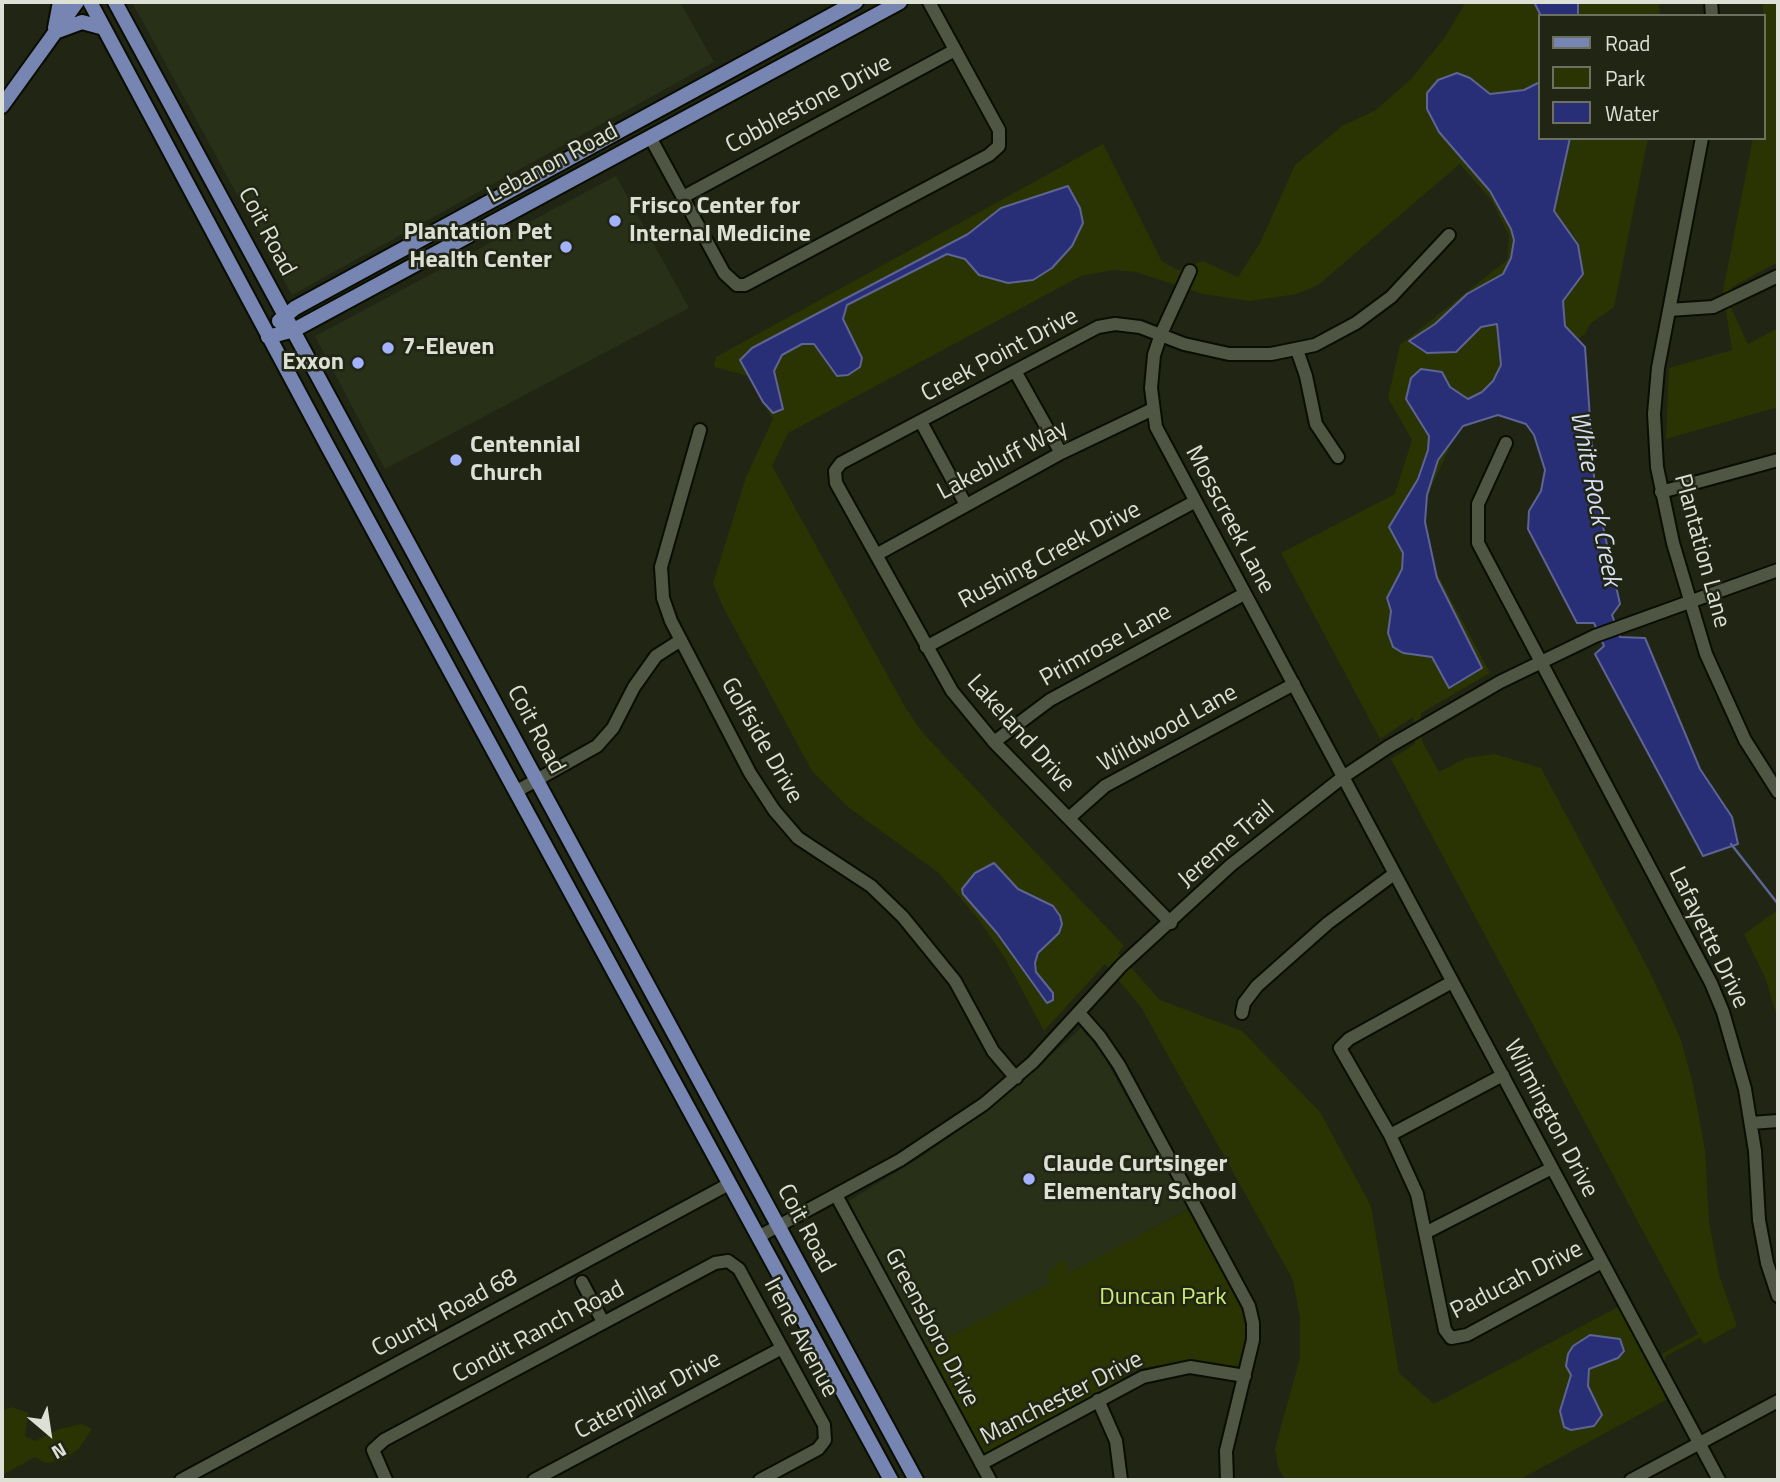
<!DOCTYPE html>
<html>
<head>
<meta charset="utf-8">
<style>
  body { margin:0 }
  #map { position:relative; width:1780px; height:1482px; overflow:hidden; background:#202514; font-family:"Titillium Web",sans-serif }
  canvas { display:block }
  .frame { position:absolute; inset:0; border:4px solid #dce0d5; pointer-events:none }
  .legend { position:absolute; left:1538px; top:14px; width:228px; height:126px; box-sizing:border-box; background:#202514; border:2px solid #6b7061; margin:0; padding:9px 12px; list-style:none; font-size:21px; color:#dce0d5 }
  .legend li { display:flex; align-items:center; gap:14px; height:35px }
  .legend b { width:35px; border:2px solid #6b7061 }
  .north { position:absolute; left:14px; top:1398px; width:70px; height:70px; -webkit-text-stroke:5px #202514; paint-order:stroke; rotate:151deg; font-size:19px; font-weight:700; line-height:28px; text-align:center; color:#dce0d5 }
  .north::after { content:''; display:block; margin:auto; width:24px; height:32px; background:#dce0d5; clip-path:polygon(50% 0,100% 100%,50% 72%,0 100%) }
</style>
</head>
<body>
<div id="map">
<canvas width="1780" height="1482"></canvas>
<div class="frame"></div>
<ul class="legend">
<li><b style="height:9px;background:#7785b3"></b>Road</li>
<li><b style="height:19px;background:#293402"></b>Park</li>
<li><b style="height:19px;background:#282f77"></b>Water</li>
</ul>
<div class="north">N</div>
</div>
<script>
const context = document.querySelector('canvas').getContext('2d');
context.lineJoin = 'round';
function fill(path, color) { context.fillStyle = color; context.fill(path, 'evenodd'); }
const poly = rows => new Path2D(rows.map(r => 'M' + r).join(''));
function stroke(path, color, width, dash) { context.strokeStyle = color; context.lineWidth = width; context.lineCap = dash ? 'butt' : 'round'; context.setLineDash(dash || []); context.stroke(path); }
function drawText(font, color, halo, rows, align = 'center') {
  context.font = font + ' "Titillium Web",sans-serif'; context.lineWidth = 5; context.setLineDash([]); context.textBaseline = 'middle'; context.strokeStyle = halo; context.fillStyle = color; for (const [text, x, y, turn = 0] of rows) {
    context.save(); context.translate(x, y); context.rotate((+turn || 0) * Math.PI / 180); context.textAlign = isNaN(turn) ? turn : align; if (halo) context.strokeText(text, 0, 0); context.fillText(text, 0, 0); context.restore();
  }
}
fill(poly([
  [132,2,680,2,714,62,292,295],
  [616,176,689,308,385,469,315,336],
  [1081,1028,1103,1055,1189,1209,925,1350,849,1201,921,1157,995,1105]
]), '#293018');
fill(poly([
  [1466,2,1659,2,1660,16,1540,16,1540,138,1648,138,1614,307,1590,324,1585,334,1462,421,1433,483,1418,523,1428,556,1490,673,1421,713,1422,741,1439,772,1466,758,1495,754,1541,768,1650,972,1681,1040,1693,1084,1705,1150,1709,1222,1719,1275,1737,1326,1704,1344,1700,1338,1666,1356,1659,1382,1666,1400,1519,1480,1285,1480,1278,1467,1275,1448,1300,1358,1300,1318,1293,1280,1141,1007,1105,964,1044,1031,1006,960,980,921,939,873,848,807,812,771,723,607,713,583,746,477,773,419,748,376,714,367,716,357,1103,144,1162,262,1178,270,1203,261,1238,277,1260,243,1295,165,1342,126,1376,110,1412,78,1445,37],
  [1460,164,1492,201,1509,236,1507,260,1400,345,1388,398,1412,440,1395,494,1281,553,1380,739,1413,717,1415,744,1391,759,1698,1334,1663,1353,1653,1372,1618,1307,1434,1404,1399,1373,1371,1206,1320,1112,1242,1031,1160,1000,1118,953,1124,946,922,732,905,707,772,466,788,433,1081,276,1113,270,1136,272,1203,294,1250,301,1297,294,1318,285],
  [1763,2,1778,2,1778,262,1732,287,1731,308,1748,344,1778,328,1778,407,1666,439,1669,368,1732,350,1723,291,1753,138,1764,138],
  [1778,910,1778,1020,1766,980,1744,934],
  [1189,1209,1243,1312,1246,1333,1239,1366,1232,1369,1181,1362,1141,1368,990,1453,980,1452,925,1350,1050,1283,1047,1274,1060,1260,1068,1264,1065,1275],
  [12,1407,28,1413,25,1436,35,1441,59,1429,82,1424,92,1429,79,1448,65,1460,45,1463,35,1457,2,1475,2,1411]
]), '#293402');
const water = poly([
  [1534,2,1578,2,1578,16,1541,16,1534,2],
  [1457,73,1470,78,1490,94,1524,90,1540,82,1540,138,1570,138,1554,211,1578,245,1583,274,1563,301,1565,326,1585,347,1595,490,1620,604,1612,615,1620,637,1645,638,1700,769,1732,817,1738,844,1703,856,1595,654,1604,646,1594,623,1577,623,1528,529,1529,511,1541,491,1545,470,1534,435,1526,424,1498,415,1463,426,1438,460,1427,495,1425,522,1437,578,1482,668,1449,688,1432,657,1403,653,1393,647,1388,633,1391,611,1387,598,1402,569,1403,553,1389,527,1418,479,1428,450,1429,436,1406,399,1411,378,1421,369,1442,372,1450,387,1468,399,1482,392,1493,381,1501,365,1497,324,1481,327,1456,352,1427,353,1409,341,1435,324,1467,294,1503,274,1511,258,1514,240,1511,229,1490,191,1439,132,1427,109,1427,93,1438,80,1457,73],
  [1068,186,1080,208,1083,223,1072,246,1052,268,1033,280,1008,283,979,275,965,259,947,254,847,305,843,319,862,358,860,367,848,375,837,376,814,344,802,344,782,355,774,371,783,409,773,413,763,402,740,360,752,348,968,234,1001,208,1068,186],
  [994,863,1018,889,1053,906,1060,916,1062,924,1059,933,1038,953,1035,963,1036,972,1053,993,1053,1000,1047,1003,997,933,963,894,962,889,975,873,994,863],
  [1590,1335,1620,1339,1624,1351,1618,1358,1589,1369,1588,1386,1602,1415,1594,1426,1571,1430,1564,1427,1560,1411,1571,1375,1566,1366,1568,1354,1573,1346,1590,1335]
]);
fill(water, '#282f77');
stroke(water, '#5e6493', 2);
stroke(poly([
  [1731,844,1778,904]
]), '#5e6493', 2.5);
const minor = poly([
  [1711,2,1712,16],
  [650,137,724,273,737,285,745,285,989,155,999,146,999,130,929,2],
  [1702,138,1658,368,1654,414,1657,467,1673,543,1706,654,1745,740,1778,792],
  [683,197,955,50],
  [1190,271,1161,334,1154,355,1151,388,1156,427,1719,1480],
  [1669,310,1713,307,1778,276],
  [1297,350,1306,376,1316,424,1338,457],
  [1015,371,1061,453],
  [921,422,966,505],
  [700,430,661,567,663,598,671,621,750,773,774,810,798,838,871,886,903,917,955,981,993,1051,1016,1078],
  [1506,443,1478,504,1478,543,1711,983,1723,1012,1745,1089,1755,1151,1759,1220,1767,1263,1778,1296],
  [1661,492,1778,460],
  [876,555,1061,453,1153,409],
  [926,647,1194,502],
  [994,742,1050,700,1244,594],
  [517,791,597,746,613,728,634,687,656,656,681,640],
  [1069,818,1105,786,1294,684],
  [1171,923,994,742,952,691,836,483,835,471,841,463,1098,327,1115,324,1140,327,1184,344,1229,354,1271,354,1315,345,1356,323,1391,297,1449,235],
  [1452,982,1349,1039,1340,1048,1390,1135,1417,1194,1445,1330,1451,1338,1467,1335,1602,1262],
  [1079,1013,1100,1037,1119,1065,1249,1306,1253,1323,1253,1340,1226,1451,1227,1480],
  [1242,1013,1244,1003,1257,986,1328,923,1394,874],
  [1751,1123,1778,1121],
  [1390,1135,1503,1075],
  [836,1195,990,1480],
  [1425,1233,1552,1168],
  [758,1237,900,1160,984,1104,1033,1062,1122,965,1231,865,1343,777,1388,747,1500,682,1595,636,1778,570],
  [582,1282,603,1322],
  [1098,1400,1116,1441,1121,1480],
  [981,1464,1143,1377,1190,1367,1245,1376],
  [181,1480,729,1184],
  [386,1480,373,1450,384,1440,715,1263,728,1261,739,1269,824,1425,825,1440,818,1449,760,1480],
  [534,1480,782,1348],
  [1631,1480,1778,1401]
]);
const major = poly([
  [90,2,328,447,891,1480],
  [115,2,916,1480],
  [55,28,60,2],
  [55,32,82,22,104,28],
  [2,106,77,2],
  [279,321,295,308,856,2],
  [268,337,294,330,900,2]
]);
stroke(minor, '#0a0e02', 16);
stroke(major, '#0a0e02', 18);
stroke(minor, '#505644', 12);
stroke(major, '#7785b3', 14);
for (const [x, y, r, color] of [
  [615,221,7,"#a2b2fd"],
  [566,247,7,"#a2b2fd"],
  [388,348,7,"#a2b2fd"],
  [358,363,7,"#a2b2fd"],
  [456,460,7,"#a2b2fd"],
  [1029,1179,7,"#a2b2fd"]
]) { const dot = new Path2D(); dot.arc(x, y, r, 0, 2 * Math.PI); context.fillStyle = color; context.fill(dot); stroke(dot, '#202514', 2.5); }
drawText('24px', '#dce0d5', '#202514', [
  ["Cobblestone Drive",809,105,-28],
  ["Lebanon Road",553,164,-28],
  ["Coit Road",266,232,62],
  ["Creek Point Drive",1000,356,-28],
  ["Lakebluff Way",1003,461,-28],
  ["Mosscreek Lane",1229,520,62],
  ["Plantation Lane",1701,551,75],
  ["Rushing Creek Drive",1050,556,-28],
  ["Primrose Lane",1106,646,-29],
  ["Wildwood Lane",1168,729,-29],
  ["Coit Road",535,730,62],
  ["Lakeland Drive",1020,734,48],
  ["Golfside Drive",761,741,60],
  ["Jereme Trail",1227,845,-41],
  ["Lafayette Drive",1708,938,64],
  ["Wilmington Drive",1550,1119,62],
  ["Coit Road",805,1229,62],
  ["Paducah Drive",1517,1281,-27],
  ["County Road 68",445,1314,-28],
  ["Greensboro Drive",931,1328,62],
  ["Condit Ranch Road",539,1333,-28],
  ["Irene Avenue",800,1338,62],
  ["Caterpillar Drive",648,1396,-28],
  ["Manchester Drive",1062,1399,-27]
]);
drawText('bold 24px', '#dce0d5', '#202514', [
  ["Frisco Center for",629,207],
  ["Internal Medicine",629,235],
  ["Plantation Pet",552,233,"right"],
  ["Health Center",552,261,"right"],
  ["7-Eleven",402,348],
  ["Exxon",344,363,"right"],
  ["Centennial",470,446],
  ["Church",470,474],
  ["Claude Curtsinger",1043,1165],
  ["Elementary School",1043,1193]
], 'left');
drawText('24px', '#cbeb73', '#202514', [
  ["Duncan Park",1163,1298]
]);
drawText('italic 26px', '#d7ddf3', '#202514', [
  ["White Rock Creek",1594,499,79]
]);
</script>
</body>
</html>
